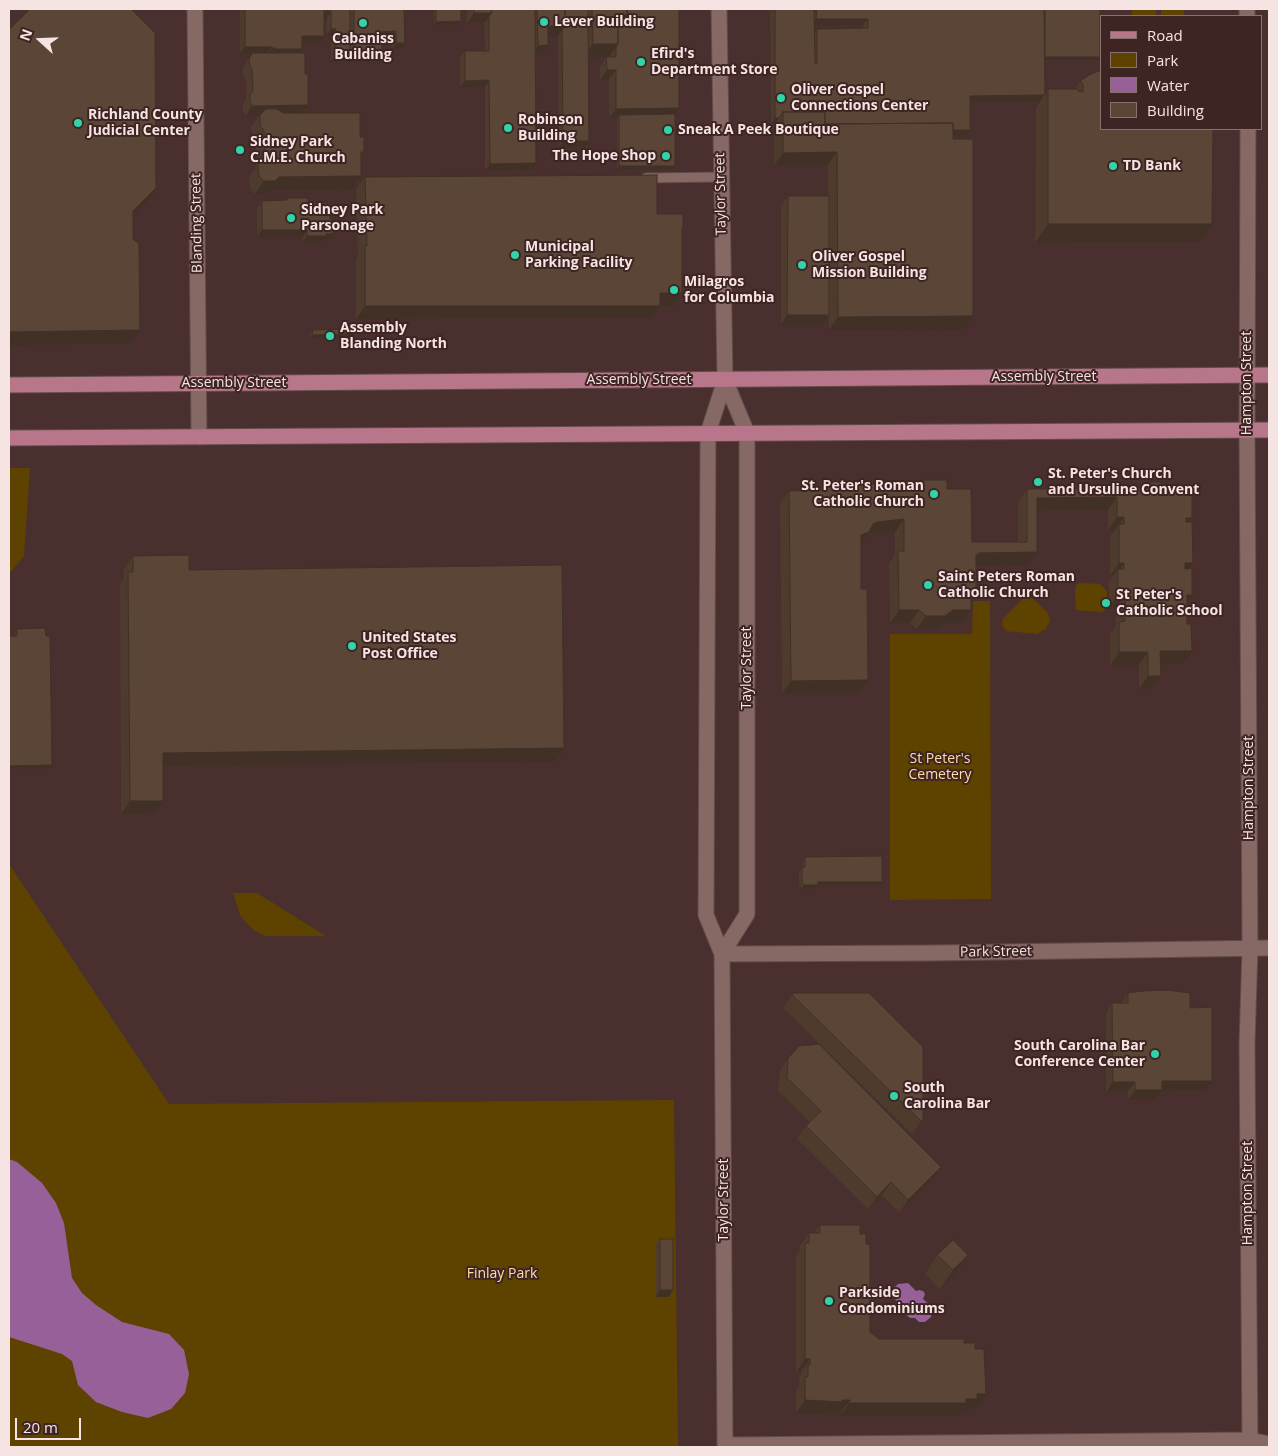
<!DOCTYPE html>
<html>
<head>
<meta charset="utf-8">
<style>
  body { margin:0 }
  #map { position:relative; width:1278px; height:1456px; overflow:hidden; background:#492f2d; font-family:"Open Sans",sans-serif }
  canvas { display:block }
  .frame { position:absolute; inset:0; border:10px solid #f6e4e2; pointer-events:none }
  .legend { position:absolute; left:1100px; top:15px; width:162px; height:115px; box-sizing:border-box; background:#3e2523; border:1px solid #88716f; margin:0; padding:6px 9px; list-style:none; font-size:15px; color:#f6e4e2 }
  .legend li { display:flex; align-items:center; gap:10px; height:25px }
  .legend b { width:25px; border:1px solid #88716f }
  .north { position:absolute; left:15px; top:15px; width:50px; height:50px; -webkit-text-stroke:4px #3e2523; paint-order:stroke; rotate:290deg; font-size:14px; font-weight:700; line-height:20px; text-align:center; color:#f6e4e2 }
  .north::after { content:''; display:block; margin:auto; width:18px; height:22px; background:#f6e4e2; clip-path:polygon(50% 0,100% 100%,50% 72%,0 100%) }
  .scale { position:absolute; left:15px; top:1418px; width:66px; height:22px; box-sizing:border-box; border:2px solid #f6e4e2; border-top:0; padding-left:6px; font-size:15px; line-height:18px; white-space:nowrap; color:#f6e4e2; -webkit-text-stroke:4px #3e2523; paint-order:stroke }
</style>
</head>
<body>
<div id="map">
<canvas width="1278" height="1456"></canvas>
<div class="frame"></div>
<ul class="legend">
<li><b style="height:6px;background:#b77689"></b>Road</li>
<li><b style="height:14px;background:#5e4300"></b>Park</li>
<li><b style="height:14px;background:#986098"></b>Water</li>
<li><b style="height:14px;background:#5b4536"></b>Building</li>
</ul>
<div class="north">N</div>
<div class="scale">20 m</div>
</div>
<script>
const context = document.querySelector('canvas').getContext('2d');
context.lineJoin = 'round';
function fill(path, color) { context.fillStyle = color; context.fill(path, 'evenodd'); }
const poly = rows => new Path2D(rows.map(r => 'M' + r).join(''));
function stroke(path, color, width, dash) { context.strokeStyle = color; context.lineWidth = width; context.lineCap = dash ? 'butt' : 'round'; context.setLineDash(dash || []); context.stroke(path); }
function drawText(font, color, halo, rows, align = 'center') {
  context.font = font + ' "Open Sans",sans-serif'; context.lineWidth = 4; context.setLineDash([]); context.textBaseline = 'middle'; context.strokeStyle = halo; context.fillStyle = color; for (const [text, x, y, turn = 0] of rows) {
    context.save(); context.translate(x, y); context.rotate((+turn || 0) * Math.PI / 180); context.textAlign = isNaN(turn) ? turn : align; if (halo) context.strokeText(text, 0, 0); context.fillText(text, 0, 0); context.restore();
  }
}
fill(poly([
  [1132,9,1156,9,1156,16,1132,16],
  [1161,9,1184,9,1184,16,1161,16],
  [9,468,30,468,24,556,9,574],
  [1079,583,1100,584,1105,589,1107,592,1107,604,1105,610,1102,612,1076,610,1075,590,1076,586],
  [1024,597,1031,597,1048,613,1050,621,1046,629,1037,634,1006,631,1002,625,1003,619],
  [973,601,990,601,991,899,890,900,890,634,972,634],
  [9,864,169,1104,674,1100,678,1447,9,1447],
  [233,893,257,893,326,936,265,936,254,930,247,924,240,915]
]), '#5e4300');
fill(poly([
  [9,1159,17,1162,42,1183,56,1203,64,1223,72,1278,82,1293,96,1305,122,1322,169,1334,184,1350,189,1374,185,1393,171,1409,148,1418,122,1412,96,1402,78,1385,72,1361,62,1354,9,1337],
  [908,1283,916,1291,919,1290,923,1291,925,1294,923,1299,932,1307,931,1317,925,1322,919,1322,915,1318,910,1318,895,1304,897,1301,892,1296,891,1291,898,1284]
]), '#986098');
const lane = poly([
  [646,178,721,177]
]);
const secondary = poly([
  [195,9,199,437],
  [719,9,725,380,708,433,706,915,722,954,725,1447],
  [1247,9,1247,16],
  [1248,129,1247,430,1250,948,1247,1044,1250,1447],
  [722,954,747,914,747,433,725,380],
  [722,954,932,953,1269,948],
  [725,1445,1250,1440,1269,1444]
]);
const primary = poly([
  [9,385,1269,375],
  [9,438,1269,430]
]);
stroke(lane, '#624c4a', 11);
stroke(secondary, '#624c4a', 17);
stroke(primary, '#624c4a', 17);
stroke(lane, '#866865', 9);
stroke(secondary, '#866865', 15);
stroke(primary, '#b77689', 15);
fill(poly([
  [240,9,404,9,400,49,392,49,391,38,382,38,382,50,377,57,350,57,350,28,350,55,345,61,331,61,331,36,326,35,327,18,324,18,324,36,319,43,302,43,302,49,300,53,305,74,308,105,303,113,360,137,364,152,361,156,352,189,270,190,266,194,255,194,250,189,249,177,256,167,256,143,252,139,251,127,259,116,246,116,243,111,243,104,246,100,246,79,243,75,242,69,252,53,267,53,240,53],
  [434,9,461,9,461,21,459,24,434,25],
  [467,9,679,9,675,114,675,166,673,169,617,170,617,118,609,118,609,79,600,80,600,67,606,57,609,57,609,56,588,57,584,147,559,147,558,36,548,36,541,55,536,55,536,163,532,170,485,170,485,87,460,87,460,57,465,51,485,51,484,22,467,23],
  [770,9,1100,9,1100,57,1098,60,1045,60,1045,95,1048,89,1075,89,1080,81,1199,242,1035,243,1036,108,1040,102,970,102,970,130,965,136,953,136,964,329,829,330,829,316,822,325,781,325,781,205,788,196,828,196,828,165,774,165,774,125,771,125],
  [814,25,863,25,863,28,817,29,814,32],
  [365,177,657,214,682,229,673,306,660,306,651,318,356,319,356,259,358,257,356,189],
  [287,198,308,203,328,240,323,240,322,243,302,243,303,237,257,237,257,208,262,201,286,200],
  [313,330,352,337,310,338,310,333],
  [827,480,842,485,887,491,915,491,923,480,947,489,972,542,1018,542,1018,502,1027,489,1144,488,1149,482,1161,487,1192,518,1190,522,1189,568,1187,603,1187,624,1192,651,1183,664,1161,664,1161,676,1152,688,1139,689,1139,665,1110,665,1110,634,1116,626,1116,607,1109,607,1109,582,1113,576,1110,576,1110,537,1115,530,1108,530,1108,510,1037,511,1037,552,1028,565,976,566,971,598,962,623,944,623,936,629,917,629,910,623,890,623,889,564,895,555,895,532,867,535,861,544,859,693,782,693,780,504,789,491,819,490],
  [133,556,189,570,555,761,163,766,163,801,154,813,121,814,120,584,124,578,124,569],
  [17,629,50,768,9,769,9,636,15,636,15,632],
  [805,857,880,885,818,885,816,889,802,888,799,886,799,871,803,868,803,860],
  [793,993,923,1119,912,1134,783,1008],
  [1128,993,1190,1008,1212,1081,1205,1090,1162,1091,1155,1100,1128,1100,1128,1091,1106,1092,1106,1013,1112,1003,1121,1003],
  [788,1058,941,1167,932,1180,899,1213,882,1195,868,1209,797,1139,806,1126,810,1122,778,1091,780,1071],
  [820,1225,860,1234,870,1332,879,1339,964,1343,977,1407,971,1407,968,1412,960,1412,957,1416,840,1416,841,1412,834,1412,833,1415,796,1413,796,1390,799,1386,799,1378,801,1375,801,1372,796,1372,796,1256,800,1251,800,1246,809,1233,814,1233],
  [660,1239,669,1297,656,1297,656,1245],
  [937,1255,968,1255,955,1273,940,1289,925,1274]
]), '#4e3b2e');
fill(poly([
  [775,9,817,9,812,16],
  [326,11,331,11,327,18,321,18],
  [474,13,492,13,485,22,467,23],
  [627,15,618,28,618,16],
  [816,19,868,19,863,25,812,25],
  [461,21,459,24,434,25,436,22],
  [548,26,565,26,558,36,541,36],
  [331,29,336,29,331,36,326,35],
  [396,31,391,38,377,38,381,32],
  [302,36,324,36,319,43,298,43],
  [396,43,405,43,400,49,392,49],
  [593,44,618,44,609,57,584,57],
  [548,45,541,55,531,55,538,46],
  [245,47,272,47,267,53,240,53],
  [272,48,275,48,270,55,267,55],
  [275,49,302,49,298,56,270,56],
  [382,50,377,57,350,57,354,51],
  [336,54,350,55,345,61,331,61],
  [1045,57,1100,57,1098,60,1043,60],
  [607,70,616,70,609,79,600,80],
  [489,80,485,87,460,87,465,81],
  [1044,95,1040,102,965,102,970,96],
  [308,105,301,115,260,115,259,116,246,116,252,106],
  [679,108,673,118,619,115,617,118,609,118,616,109],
  [775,118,779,118,774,125,771,125],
  [820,130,970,130,965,136,816,137],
  [563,141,589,141,584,147,559,147],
  [837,152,828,165,774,165,783,153],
  [536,163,532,170,485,170,490,164],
  [619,166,675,166,673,169,617,170],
  [361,176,352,189,270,190,266,194,255,194,264,181,279,177],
  [156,188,147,201,124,224,133,211],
  [1048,224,1212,224,1199,242,1035,243],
  [262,230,307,230,303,237,257,237],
  [326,234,333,234,328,240,323,240,322,243,302,243,307,236],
  [660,293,682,293,673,306,660,306,651,318,356,319,365,306],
  [787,315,829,315,822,325,781,325],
  [973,316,964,329,829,330,838,317],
  [140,330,131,343,9,345,9,332],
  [354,334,352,337,310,338,312,335],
  [1117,497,1108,510,1028,511,1037,498],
  [1117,517,1124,517,1115,530,1108,530],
  [1186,518,1192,518,1183,531],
  [904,519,895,532,868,534,861,544,861,535,877,522],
  [1037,552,1028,565,971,566,976,555,979,553],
  [1119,563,1124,563,1118,572,1118,569,1113,576,1110,576],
  [1185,563,1193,563,1184,576],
  [971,590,976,590,967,603],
  [1125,594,1116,607,1109,607,1118,595],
  [1187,595,1192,595,1183,608],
  [899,610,919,610,910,623,890,623],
  [953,610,971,610,962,623,944,623,936,629,917,629,926,616],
  [1160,651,1192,651,1183,664,1152,664],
  [1119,652,1148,652,1139,665,1110,665],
  [1148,676,1161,676,1152,688,1139,689],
  [868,680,859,693,782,693,791,681],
  [564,748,555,761,154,766,163,753],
  [52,765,50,768,9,769,9,766],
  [130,801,163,801,154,813,121,814],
  [818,882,882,882,880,885,815,885],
  [804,885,818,885,816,889,802,888],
  [1162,1081,1212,1081,1205,1090,1162,1091,1155,1100,1128,1100,1135,1090],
  [1113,1082,1135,1082,1128,1091,1106,1092],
  [941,1167,932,1180,899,1213,908,1200],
  [891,1182,882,1195,868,1209,877,1197],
  [968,1255,955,1273,940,1289,953,1270],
  [660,1290,673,1290,669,1297,656,1297],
  [805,1359,810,1359,801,1372,796,1372],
  [977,1394,986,1394,977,1407,971,1407,968,1412,960,1412,957,1416,840,1416,849,1403,966,1399],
  [805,1400,850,1400,841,1412,834,1412,833,1415,796,1413]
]), '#403026');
const building = poly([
  [30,9,131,9,155,33,156,188,133,211,133,239,139,244,140,330,9,332,9,30,30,9],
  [245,9,324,9,324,36,302,36,302,49,275,49,275,48,272,48,272,47,245,47,245,9],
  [326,9,350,9,350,55,336,54,336,29,331,29,331,11,326,11,326,9],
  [354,9,404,9,405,43,396,43,396,31,381,32,382,50,354,51,354,9],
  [436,9,461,9,461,21,436,22,436,9],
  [474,9,491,9,492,13,474,13,474,9],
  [491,9,535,9,536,163,490,164,489,80,465,81,465,51,489,51,489,16,492,13,491,9],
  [537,9,565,9,565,26,548,26,548,45,538,46,537,9],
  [565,9,588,9,589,141,563,141,562,30,565,26,565,9],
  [592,9,627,9,627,15,618,16,618,44,593,44,592,9],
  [627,9,679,9,679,108,616,109,616,70,607,70,606,57,616,57,616,47,618,44,618,19,625,19,627,15,627,9],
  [775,9,814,9,815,63,817,63,817,29,868,28,868,19,816,19,817,9,1044,9,1045,95,970,96,970,130,953,130,953,123,825,124,825,112,783,112,779,118,775,118,775,9],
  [1045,9,1100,9,1100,57,1045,57,1045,9],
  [252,53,305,53,305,74,308,74,308,105,252,106,250,101,250,95,253,91,252,69,250,66,249,59,252,53],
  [1102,70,1102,129,1213,129,1212,224,1048,224,1048,89,1078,89,1078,91,1083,92,1083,84,1080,81,1091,74,1102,70],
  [266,109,277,109,283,113,360,113,360,137,364,137,364,152,361,152,361,176,279,177,275,181,264,181,259,176,258,164,265,158,264,130,260,126,260,115,266,109],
  [783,112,825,112,825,124,953,123,953,139,973,139,973,316,838,317,837,152,783,153,783,112],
  [675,114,675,166,619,166,619,115,675,114],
  [657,175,657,214,683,214,683,227,682,227,682,293,660,293,660,306,365,306,365,246,367,246,365,177,657,175],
  [788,196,829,196,829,315,787,315,788,196],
  [287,198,308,198,308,203,330,203,330,219,332,219,333,234,326,234,326,236,307,236,307,230,262,230,262,201,287,200,287,198],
  [354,329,354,334,312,335,313,330,354,329],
  [842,479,842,485,887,484,887,491,923,491,923,480,947,480,947,489,971,489,972,542,1027,542,1027,489,1149,488,1149,482,1161,482,1161,487,1192,487,1192,518,1186,518,1186,522,1192,522,1193,563,1185,563,1185,569,1192,568,1192,595,1187,595,1187,624,1191,624,1192,651,1160,651,1161,676,1148,676,1148,652,1119,652,1119,622,1125,621,1125,594,1118,595,1118,569,1124,569,1124,563,1119,563,1119,524,1124,524,1124,517,1117,517,1117,497,1037,498,1037,552,979,553,978,555,976,555,976,590,971,590,971,610,953,610,945,616,926,616,919,610,899,610,898,551,904,551,904,519,877,522,873,524,869,532,861,535,861,589,867,589,868,680,791,681,789,491,827,490,827,480,842,479],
  [189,555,189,570,562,565,564,748,163,753,163,801,130,801,128,572,133,572,133,556,189,555],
  [45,628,46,636,50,636,52,765,9,766,9,636,17,636,17,629,45,628],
  [882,856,882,882,818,882,818,885,804,885,802,883,802,868,805,867,805,857,882,856],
  [1167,990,1190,993,1190,1008,1212,1007,1212,1081,1162,1081,1162,1090,1135,1090,1135,1082,1113,1082,1112,1003,1128,1003,1128,993,1143,991,1167,990],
  [793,993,869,993,923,1047,923,1119,921,1121,792,995,793,993],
  [819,1044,941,1167,908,1200,891,1182,877,1197,806,1126,821,1111,787,1078,788,1058,799,1046,819,1044],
  [820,1225,860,1225,860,1234,866,1234,866,1244,870,1245,870,1332,879,1339,964,1339,964,1343,975,1343,975,1349,984,1349,986,1394,977,1394,977,1399,966,1399,966,1403,849,1403,850,1400,842,1400,842,1402,805,1400,805,1377,808,1377,808,1365,810,1365,810,1359,805,1359,805,1243,809,1243,809,1233,820,1233,820,1225],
  [660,1239,673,1239,673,1290,660,1290,660,1239],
  [953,1240,968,1255,953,1270,937,1255,953,1240]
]);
fill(building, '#5b4536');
stroke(building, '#403026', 1);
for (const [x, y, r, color] of [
  [544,22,5,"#31d4a9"],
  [363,23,5,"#31d4a9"],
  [641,62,5,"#31d4a9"],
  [781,98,5,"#31d4a9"],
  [78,123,5,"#31d4a9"],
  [508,128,5,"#31d4a9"],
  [668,130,5,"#31d4a9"],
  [240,150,5,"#31d4a9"],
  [666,156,5,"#31d4a9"],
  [1113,166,5,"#31d4a9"],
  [291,218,5,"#31d4a9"],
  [515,255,5,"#31d4a9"],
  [802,265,5,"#31d4a9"],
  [674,290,5,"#31d4a9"],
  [330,336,5,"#31d4a9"],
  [1038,482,5,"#31d4a9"],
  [934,494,5,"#31d4a9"],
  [928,585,5,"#31d4a9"],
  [1106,603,5,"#31d4a9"],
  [352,646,5,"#31d4a9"],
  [1155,1054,5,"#31d4a9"],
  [894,1096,5,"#31d4a9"],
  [829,1301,5,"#31d4a9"]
]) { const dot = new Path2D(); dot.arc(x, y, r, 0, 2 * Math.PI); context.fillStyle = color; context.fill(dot); stroke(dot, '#3e2523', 2); }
drawText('bold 14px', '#f6e4e2', '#3e2523', [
  ["Lever Building",554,22],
  ["Cabaniss",363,39,"center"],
  ["Building",363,55,"center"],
  ["Efird's",651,54],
  ["Department Store",651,70],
  ["Oliver Gospel",791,90],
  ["Connections Center",791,106],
  ["Richland County",88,115],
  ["Judicial Center",88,131],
  ["Robinson",518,120],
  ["Building",518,136],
  ["Sneak A Peek Boutique",678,130],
  ["Sidney Park",250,142],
  ["C.M.E. Church",250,158],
  ["The Hope Shop",656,156,"right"],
  ["TD Bank",1123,166],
  ["Sidney Park",301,210],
  ["Parsonage",301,226],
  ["Municipal",525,247],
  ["Parking Facility",525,263],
  ["Oliver Gospel",812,257],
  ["Mission Building",812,273],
  ["Milagros",684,282],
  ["for Columbia",684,298],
  ["Assembly",340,328],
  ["Blanding North",340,344],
  ["St. Peter's Church",1048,474],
  ["and Ursuline Convent",1048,490],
  ["St. Peter's Roman",924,486,"right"],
  ["Catholic Church",924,502,"right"],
  ["Saint Peters Roman",938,577],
  ["Catholic Church",938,593],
  ["St Peter's",1116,595],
  ["Catholic School",1116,611],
  ["United States",362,638],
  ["Post Office",362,654],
  ["South Carolina Bar",1145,1046,"right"],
  ["Conference Center",1145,1062,"right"],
  ["South",904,1088],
  ["Carolina Bar",904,1104],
  ["Parkside",839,1293],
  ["Condominiums",839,1309]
], 'left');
drawText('14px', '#f6e4e2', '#3e2523', [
  ["Taylor Street",721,194,-91],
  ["Blanding Street",197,223,-91],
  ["Assembly Street",1044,377],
  ["Assembly Street",639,380],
  ["Assembly Street",234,383],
  ["Hampton Street",1247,383,-90],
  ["Taylor Street",747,668,-90],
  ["Hampton Street",1249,788,-90],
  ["Park Street",996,952,-1],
  ["Hampton Street",1248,1193,-90],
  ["Taylor Street",724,1200,-90]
]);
drawText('14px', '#fddea4', '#3e2523', [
  ["St Peter's",940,759],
  ["Cemetery",940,775],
  ["Finlay Park",502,1274]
]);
</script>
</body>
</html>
